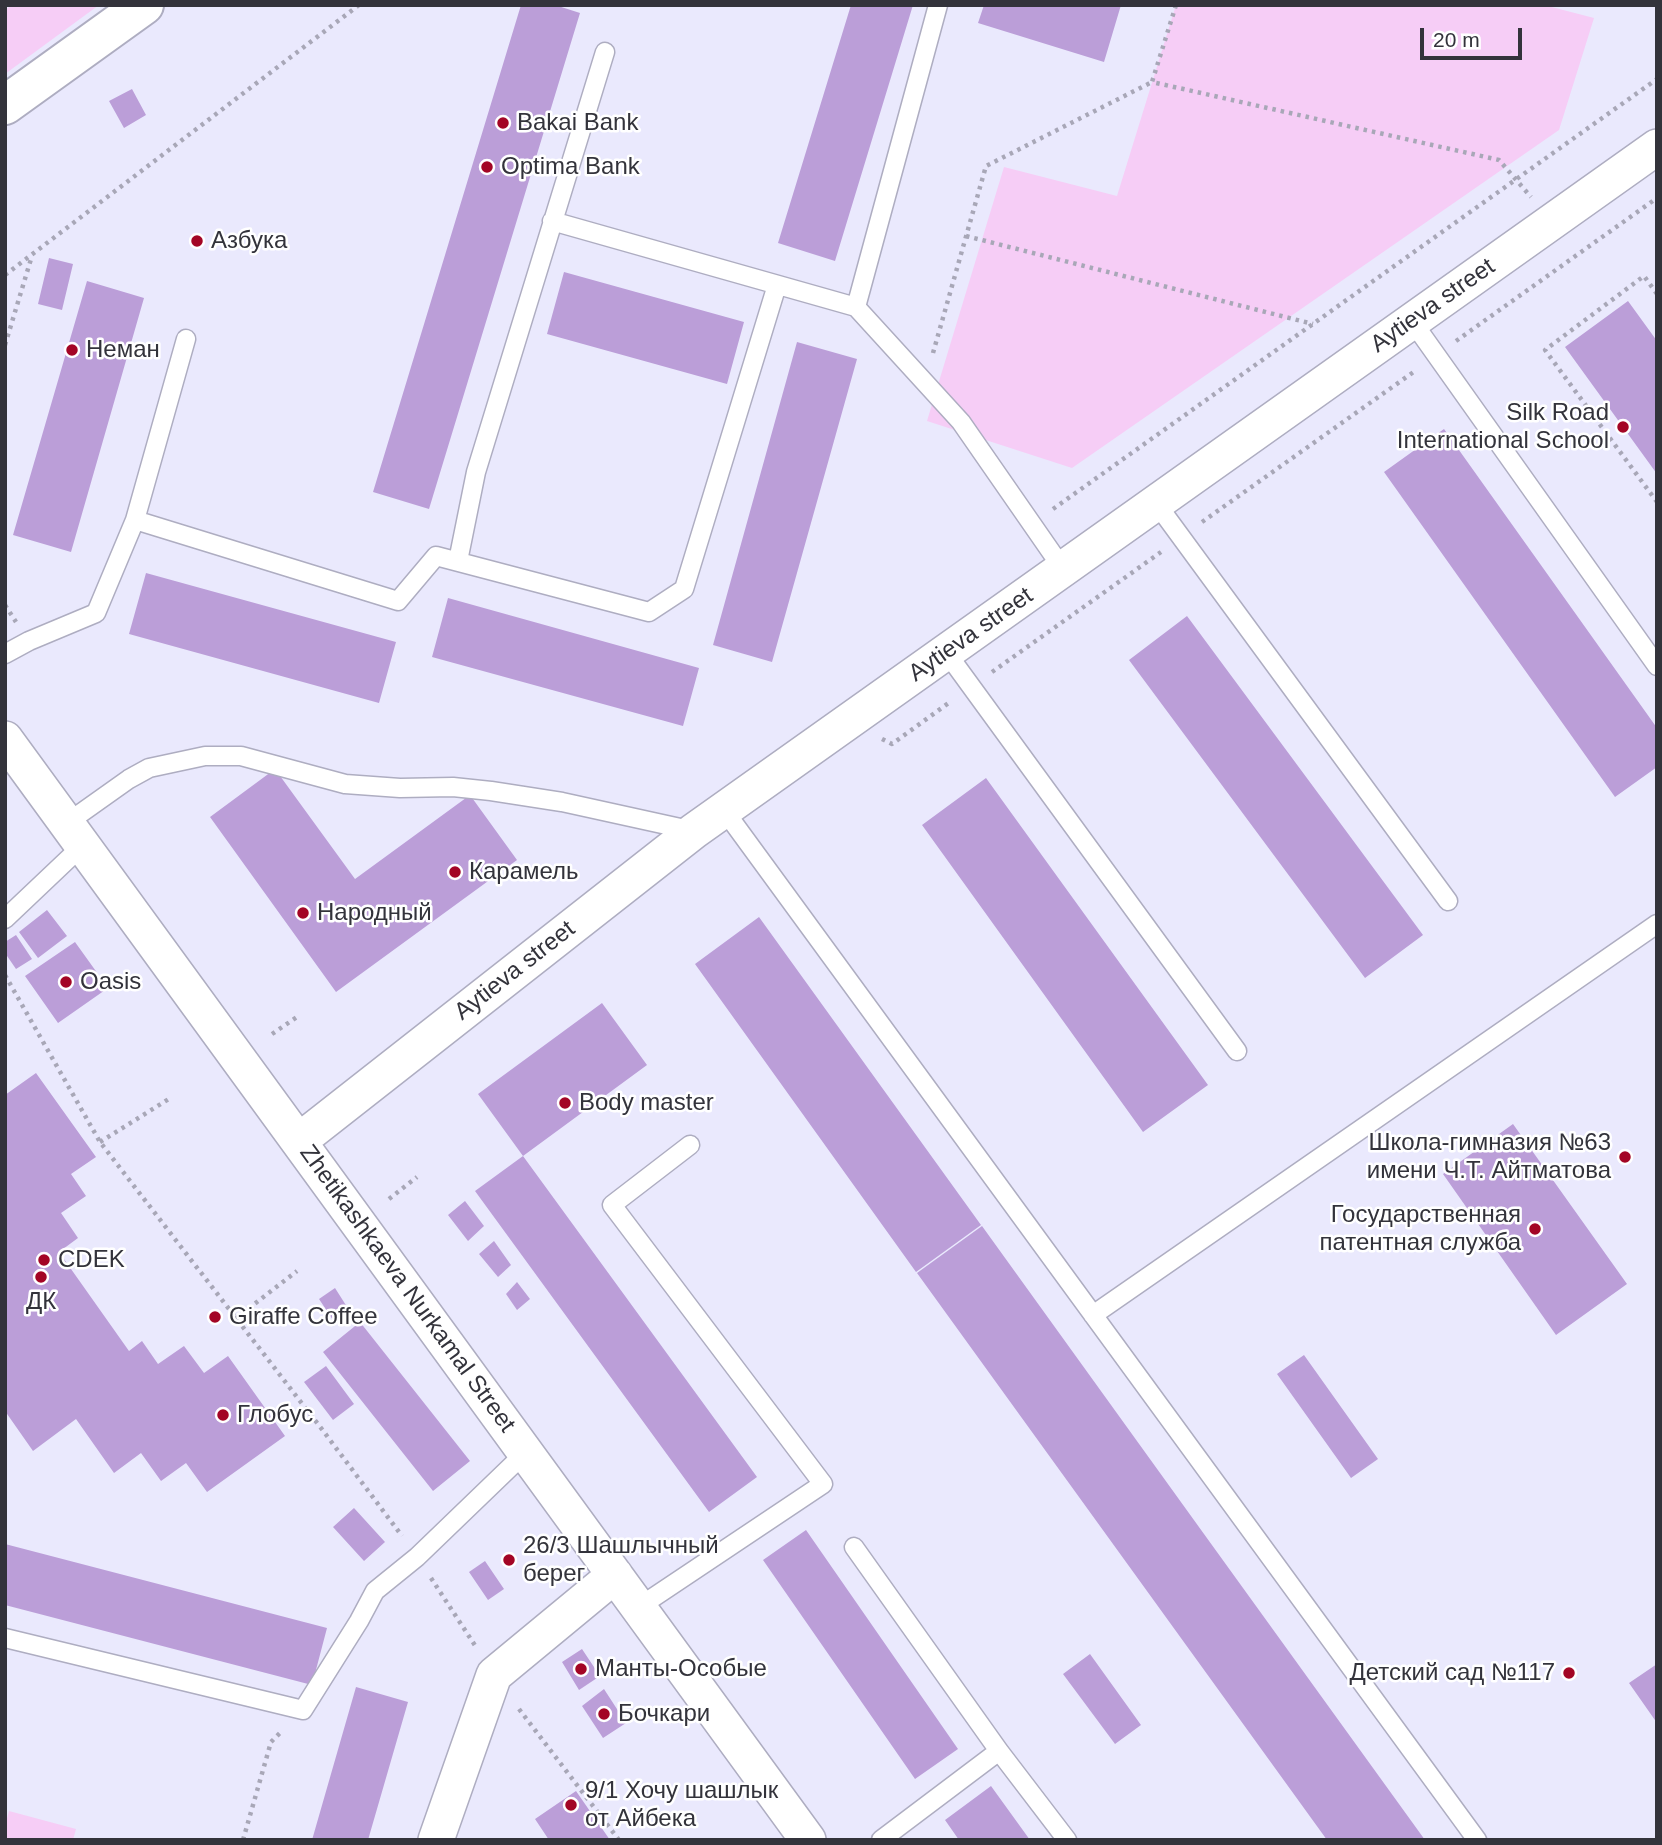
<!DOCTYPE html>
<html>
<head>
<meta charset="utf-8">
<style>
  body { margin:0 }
  #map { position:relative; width:1662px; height:1845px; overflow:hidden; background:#eae9fd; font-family:Helvetica,sans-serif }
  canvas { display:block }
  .frame { position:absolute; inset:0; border:7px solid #33333b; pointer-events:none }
  .scale { position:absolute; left:1420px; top:28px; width:102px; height:32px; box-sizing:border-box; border:4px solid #33333b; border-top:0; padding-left:9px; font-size:21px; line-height:24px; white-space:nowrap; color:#33333b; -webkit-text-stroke:5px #fff; paint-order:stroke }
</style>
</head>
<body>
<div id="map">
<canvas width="1662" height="1845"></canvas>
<div class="frame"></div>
<div class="scale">20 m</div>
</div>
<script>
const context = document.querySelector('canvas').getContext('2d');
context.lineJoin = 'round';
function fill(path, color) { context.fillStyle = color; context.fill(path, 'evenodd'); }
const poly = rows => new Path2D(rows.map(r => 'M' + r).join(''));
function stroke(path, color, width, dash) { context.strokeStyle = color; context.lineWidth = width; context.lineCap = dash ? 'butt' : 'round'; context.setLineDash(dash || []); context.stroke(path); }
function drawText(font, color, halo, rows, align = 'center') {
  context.font = font + ' Helvetica,sans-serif'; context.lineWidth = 5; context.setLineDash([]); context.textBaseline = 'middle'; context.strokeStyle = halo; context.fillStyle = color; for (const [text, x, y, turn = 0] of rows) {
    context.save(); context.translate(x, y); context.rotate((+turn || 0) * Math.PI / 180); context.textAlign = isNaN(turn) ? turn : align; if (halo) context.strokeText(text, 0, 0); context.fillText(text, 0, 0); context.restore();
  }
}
fill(poly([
  [12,5,99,5,5,74,5,10],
  [1176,5,1544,5,1594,18,1559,130,1072,468,927,421,1004,167,1117,196],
  [9,1811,76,1829,73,1840,5,1840,5,1826]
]), '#f6cdf6');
fill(poly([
  [521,5,555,5,580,13,429,509,373,492],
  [851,5,913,5,835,261,778,243],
  [984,5,1121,5,1104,62,978,23],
  [132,89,146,115,124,128,109,101],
  [49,258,73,264,62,310,38,304],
  [564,272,744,322,727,384,547,334],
  [87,281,144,298,71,552,13,535],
  [1628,301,1657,341,1657,360,1655,361,1657,364,1657,474,1565,347],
  [797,342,857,359,772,662,713,645],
  [1444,429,1657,728,1657,767,1615,797,1384,472],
  [146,573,396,642,379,703,129,634],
  [448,598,699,668,683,726,432,657],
  [1187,616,1423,935,1365,978,1129,660],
  [275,769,355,879,470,795,517,860,336,992,210,817],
  [986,778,1208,1085,1143,1132,922,825],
  [47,910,67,936,38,958,19,932],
  [759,917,981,1225,916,1272,695,964],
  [16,935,32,959,16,969,5,953,5,942],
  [75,942,108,988,58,1023,25,976],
  [602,1003,647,1065,523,1156,757,1477,709,1512,475,1191,523,1156,478,1094],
  [36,1073,96,1157,71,1174,86,1196,61,1213,78,1238,59,1252,129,1351,142,1341,158,1364,184,1346,204,1373,228,1356,285,1436,207,1492,186,1463,161,1481,141,1453,114,1473,76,1419,33,1451,5,1411,5,1095],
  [1513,1124,1627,1284,1556,1335,1443,1174],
  [465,1201,484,1226,468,1241,448,1215],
  [982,1226,1204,1534,1425,1840,1327,1840,1139,1580,917,1273],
  [494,1241,511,1265,498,1277,479,1254],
  [517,1282,530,1299,517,1310,506,1294],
  [335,1288,349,1310,333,1320,319,1299],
  [360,1322,470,1461,433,1491,323,1352],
  [1304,1355,1378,1459,1351,1478,1277,1374],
  [326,1366,354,1404,333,1420,304,1382],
  [354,1508,385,1542,364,1561,333,1527],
  [806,1530,958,1749,915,1779,763,1560],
  [5,1544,327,1628,312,1685,5,1605],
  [485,1561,504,1589,488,1600,469,1572],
  [582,1649,600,1676,579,1690,562,1662],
  [1090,1654,1141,1725,1115,1744,1063,1674],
  [1657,1664,1657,1723,1629,1683],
  [356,1687,408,1702,368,1840,312,1840],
  [604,1689,626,1723,603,1738,582,1706],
  [991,1786,1030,1840,959,1840,945,1820],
  [576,1791,610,1840,549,1840,535,1819]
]), '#bb9ed8');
const service = poly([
  [552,221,856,307,961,422,1063,569],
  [856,307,938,5],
  [1412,321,1657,666],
  [1156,503,1448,901],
  [135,520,186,339],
  [458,561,476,472,605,52],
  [946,652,1237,1051],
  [5,654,29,641,96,613,135,520,398,601,436,556,649,612,684,589,777,285],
  [724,810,1477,1840],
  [67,823,129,779,149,768,205,756,241,756,345,784,400,788,453,787,491,791,562,802,694,831],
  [5,919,83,845],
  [1093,1315,1657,924],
  [854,1547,999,1751,881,1840],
  [639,1607,823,1484,612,1205,690,1145],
  [5,1638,303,1710,359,1621,375,1591,417,1557,526,1452],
  [999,1751,1067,1840]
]);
const minor = poly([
  [5,739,808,1840],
  [299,1141,694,831,1657,147],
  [436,1840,494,1675,615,1575]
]);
const primary = poly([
  [5,105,144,5]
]);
stroke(service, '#aeadc1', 21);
stroke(minor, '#aeadc1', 38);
stroke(primary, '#aeadc1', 42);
stroke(poly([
  [1176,5,1152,82,1499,160,1531,197],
  [966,236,1313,324],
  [5,275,359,5],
  [1657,294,1644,276,1545,350,1657,502],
  [1456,341,1657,198],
  [5,345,31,259],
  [933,353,986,166,1152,82],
  [1053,509,1657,79],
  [1202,522,1415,371],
  [5,605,16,622],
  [992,672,1161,552],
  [882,739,892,744,950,702],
  [5,975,100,1142,324,1432,402,1536],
  [272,1034,300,1015],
  [100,1142,172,1097],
  [389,1199,417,1177],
  [235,1319,297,1271],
  [431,1578,476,1647],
  [519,1709,619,1840],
  [243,1840,271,1742,282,1731]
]), '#a8a7b7', 4.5, [3.5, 5]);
stroke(service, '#fff', 18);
stroke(minor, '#fff', 35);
stroke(primary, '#fff', 38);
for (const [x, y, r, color] of [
  [503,123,7,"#a30525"],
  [487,167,7,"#a30525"],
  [197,241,7,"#a30525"],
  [72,350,7,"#a30525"],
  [1623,427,7,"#a30525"],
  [455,872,7,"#a30525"],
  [303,913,7,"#a30525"],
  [66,982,7,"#a30525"],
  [565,1103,7,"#a30525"],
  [1625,1157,7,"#a30525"],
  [1535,1229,7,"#a30525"],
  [44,1260,7,"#a30525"],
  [41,1277,7,"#a30525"],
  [215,1317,7,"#a30525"],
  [223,1415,7,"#a30525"],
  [509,1560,7,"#a30525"],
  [581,1669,7,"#a30525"],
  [1569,1673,7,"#a30525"],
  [604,1714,7,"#a30525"],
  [571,1805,7,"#a30525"]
]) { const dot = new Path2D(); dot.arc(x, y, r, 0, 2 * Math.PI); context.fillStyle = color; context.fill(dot); stroke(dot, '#fff', 2.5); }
drawText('24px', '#33333b', '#fff', [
  ["Bakai Bank",517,123],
  ["Optima Bank",501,167],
  ["Азбука",211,241],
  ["Неман",86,350],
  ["Silk Road",1609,413,"right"],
  ["International School",1609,441,"right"],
  ["Карамель",469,872],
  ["Народный",317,913],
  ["Oasis",80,982],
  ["Body master",579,1103],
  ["Школа-гимназия №63",1611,1143,"right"],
  ["имени Ч.Т. Айтматова",1611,1171,"right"],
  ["Государственная",1521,1215,"right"],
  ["патентная служба",1521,1243,"right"],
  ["CDEK",58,1260],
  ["ДК",41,1302,"center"],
  ["Giraffe Coffee",229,1317],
  ["Глобус",237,1415],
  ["26/3 Шашлычный",523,1546],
  ["берег",523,1574],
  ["Манты-Особые",595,1669],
  ["Детский сад №117",1555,1673,"right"],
  ["Бочкари",618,1714],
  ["9/1 Хочу шашлык",585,1791],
  ["от Айбека",585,1819]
], 'left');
drawText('24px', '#33333b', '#fff', [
  ["Aytieva street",1433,306,-35],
  ["Aytieva street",971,635,-35],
  ["Aytieva street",515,971,-38],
  ["Zhetikashkaeva Nurkamal Street",407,1289,54]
]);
</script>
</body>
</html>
